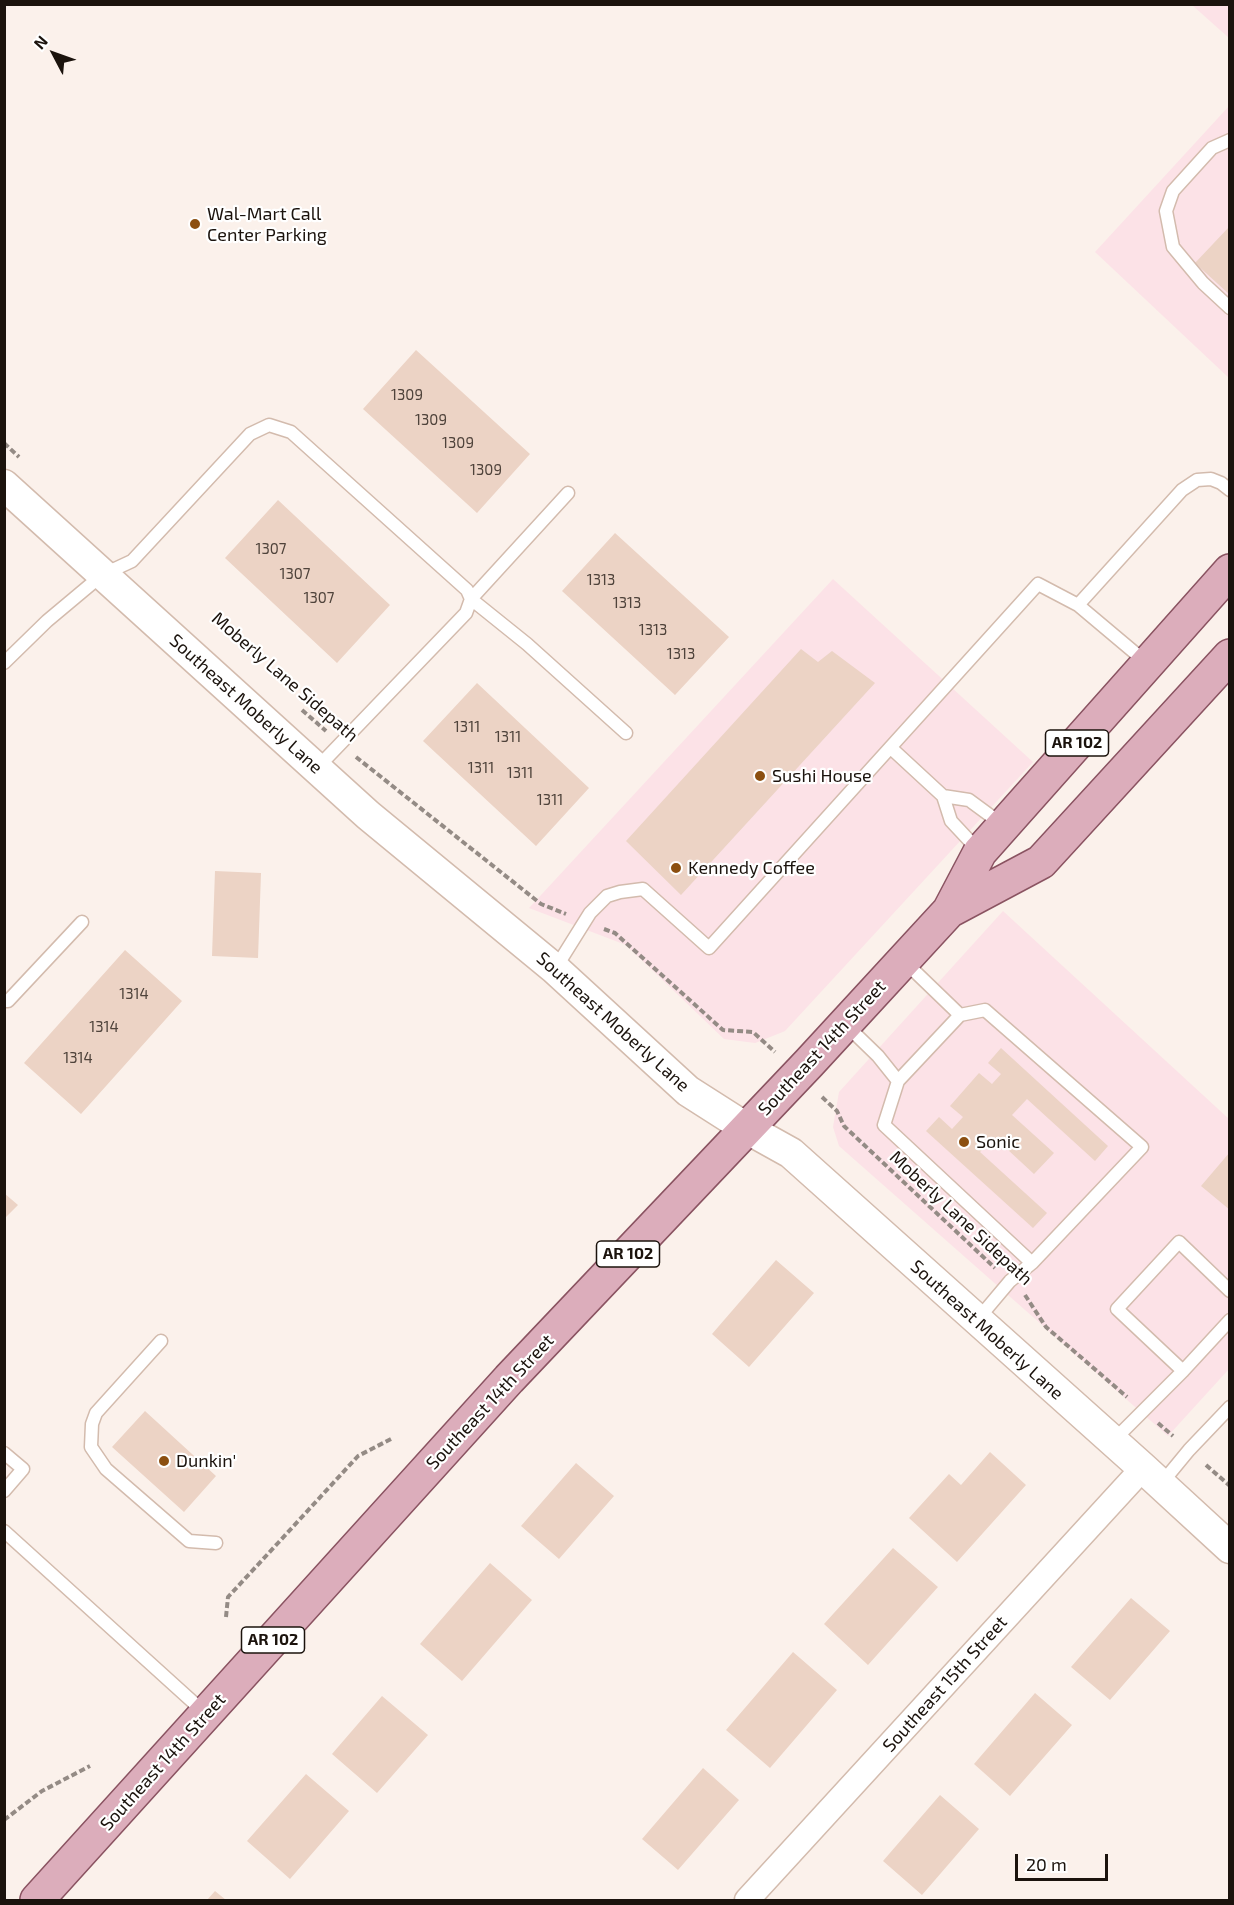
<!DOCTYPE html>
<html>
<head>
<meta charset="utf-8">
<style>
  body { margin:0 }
  #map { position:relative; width:1234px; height:1905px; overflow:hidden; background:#fbf1eb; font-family:"Exo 2",sans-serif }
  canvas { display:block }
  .frame { position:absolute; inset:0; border:6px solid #1b130d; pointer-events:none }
  .north { position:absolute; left:24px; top:24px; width:60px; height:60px; -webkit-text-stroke:4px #fff; paint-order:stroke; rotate:311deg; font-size:16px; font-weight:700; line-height:24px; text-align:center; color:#1b130d }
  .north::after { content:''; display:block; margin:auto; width:21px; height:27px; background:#1b130d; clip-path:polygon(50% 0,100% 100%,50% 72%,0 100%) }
  .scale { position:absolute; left:1015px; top:1854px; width:93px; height:27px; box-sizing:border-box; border:3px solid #1b130d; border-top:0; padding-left:8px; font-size:18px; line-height:21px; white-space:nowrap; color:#1b130d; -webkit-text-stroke:4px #fff; paint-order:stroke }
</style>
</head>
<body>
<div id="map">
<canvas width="1234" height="1905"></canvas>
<div class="frame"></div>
<div class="north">N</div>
<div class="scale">20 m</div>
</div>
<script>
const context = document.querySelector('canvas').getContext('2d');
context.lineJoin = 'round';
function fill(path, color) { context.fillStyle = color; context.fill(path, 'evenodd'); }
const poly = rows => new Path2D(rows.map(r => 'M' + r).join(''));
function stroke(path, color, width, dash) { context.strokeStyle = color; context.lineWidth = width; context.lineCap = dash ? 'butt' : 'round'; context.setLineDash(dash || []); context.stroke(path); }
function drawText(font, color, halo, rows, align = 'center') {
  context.font = font + ' "Exo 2",sans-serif'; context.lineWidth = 4.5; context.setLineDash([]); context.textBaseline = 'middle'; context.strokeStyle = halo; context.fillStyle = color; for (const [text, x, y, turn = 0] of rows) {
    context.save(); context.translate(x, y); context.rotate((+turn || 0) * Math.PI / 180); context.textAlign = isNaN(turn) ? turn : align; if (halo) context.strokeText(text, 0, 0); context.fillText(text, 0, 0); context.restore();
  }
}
fill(poly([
  [1192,5,1229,5,1229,38],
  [1229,106,1229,378,1095,252],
  [833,579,1033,762,785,1031,755,1043,724,1039,626,945,529,908],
  [1003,911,1229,1119,1229,1369,1168,1436,839,1146,833,1127,839,1092]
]), '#fce2e7');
fill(poly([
  [1230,226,1230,295,1195,263],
  [416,350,530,454,477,513,363,409],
  [278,500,390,605,337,663,225,558],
  [615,533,729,637,675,695,562,591],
  [801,649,818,662,832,651,875,683,681,895,626,841],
  [477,683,589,788,536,846,423,741],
  [215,871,261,873,258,958,212,956],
  [125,950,182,1001,81,1114,24,1063],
  [1001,1048,1108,1146,1095,1161,1027,1099,1012,1115,1054,1153,1034,1174,994,1137,980,1152,1047,1213,1033,1228,926,1131,939,1117,952,1129,963,1117,950,1106,979,1073,992,1084,1001,1074,988,1063],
  [1230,1152,1230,1210,1201,1186],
  [4,1193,18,1205,4,1219],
  [776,1260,814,1293,749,1367,712,1334],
  [145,1411,216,1476,184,1512,112,1447],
  [990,1452,1026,1485,957,1562,909,1518,949,1474,961,1485],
  [576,1463,614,1496,559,1559,521,1526],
  [893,1548,938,1587,868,1665,824,1624],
  [490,1563,532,1600,462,1681,420,1644],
  [1131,1598,1170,1631,1110,1700,1071,1667],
  [793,1652,837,1690,770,1768,726,1730],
  [1035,1693,1072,1725,1010,1796,974,1764],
  [382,1696,428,1735,377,1793,332,1754],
  [703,1768,739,1800,678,1870,642,1839],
  [306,1774,349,1811,290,1879,247,1841],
  [940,1795,979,1829,922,1895,883,1861],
  [215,1891,226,1900,207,1900]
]), '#ecd3c5');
const service = poly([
  [1230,140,1212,148,1173,191,1166,211,1173,247,1203,283,1230,308],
  [568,493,471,599,527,644,626,733],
  [4,663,47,621,102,575,132,561,250,434,269,425,291,432,467,590,471,599,466,613,317,768],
  [1147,663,1078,605,1182,490,1197,480,1211,479,1221,483,1230,490],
  [891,748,943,796,951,821,979,851],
  [943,796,969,800,1003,825],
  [905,962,960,1015],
  [555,969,590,913,607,896,620,892,643,889,709,948,1038,584,1078,605],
  [4,1001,8,1001,82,922],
  [846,1025,878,1056,898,1081],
  [978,1319,1010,1281,1032,1263,1142,1147,985,1010,960,1015,898,1081,884,1125,1032,1263],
  [161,1341,96,1413,92,1424,91,1447,106,1469,189,1541,216,1543],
  [1183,1371,1117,1309,1179,1242,1230,1291],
  [1113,1441,1183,1371,1230,1320],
  [4,1453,23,1469,4,1491],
  [1161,1484,1189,1450,1230,1407],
  [4,1531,205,1713]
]);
const minor = poly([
  [747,1900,1143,1468]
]);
const tertiary = poly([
  [4,485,368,815,555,969,688,1091,746,1128,791,1153,1143,1468,1230,1548]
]);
const primary = poly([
  [949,911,1041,862,1230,656],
  [37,1900,509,1379,809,1063,949,911,980,852,1230,571]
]);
stroke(service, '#d3bbad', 15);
stroke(minor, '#d3bbad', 27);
stroke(tertiary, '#d3bbad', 33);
stroke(primary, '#8a5361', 36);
stroke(poly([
  [4,443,19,457],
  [302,710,326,731],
  [356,757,541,904,566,914],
  [604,929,615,933,723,1030,753,1032,775,1052],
  [822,1097,837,1111,844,1126,995,1268],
  [1025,1295,1046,1327,1127,1397],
  [1158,1423,1173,1436],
  [1206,1465,1230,1486],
  [226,1617,228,1597,278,1543,358,1456,391,1439],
  [4,1820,42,1791,90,1766]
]), '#948b85', 4, [6, 3]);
stroke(service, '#fff', 12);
stroke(minor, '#fff', 24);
stroke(tertiary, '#fff', 30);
stroke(primary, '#dcadbb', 33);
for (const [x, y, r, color] of [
  [195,224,6,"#8c4f10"],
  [760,776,6,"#8c4f10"],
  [676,868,6,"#8c4f10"],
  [964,1142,6,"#8c4f10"],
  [164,1461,6,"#8c4f10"]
]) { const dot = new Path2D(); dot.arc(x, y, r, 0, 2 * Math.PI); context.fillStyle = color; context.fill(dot); stroke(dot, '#fff', 2); }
drawText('15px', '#4f433b', null, [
  ["1309",407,395],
  ["1309",431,420],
  ["1309",458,443],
  ["1309",486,470],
  ["1307",271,549],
  ["1307",295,574],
  ["1313",601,580],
  ["1307",319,598],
  ["1313",627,603],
  ["1313",653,630],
  ["1313",681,654],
  ["1311",467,727],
  ["1311",508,737],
  ["1311",481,768],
  ["1311",520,773],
  ["1311",550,800],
  ["1314",134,994],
  ["1314",104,1027],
  ["1314",78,1058]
]);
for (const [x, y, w] of [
  [1077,743,63],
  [628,1254,63],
  [273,1640,63]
]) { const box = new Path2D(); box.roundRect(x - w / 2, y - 13, w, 26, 4.5); context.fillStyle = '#fff'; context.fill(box); stroke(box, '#1b130d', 1.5); }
drawText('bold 16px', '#1b130d', null, [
  ["AR 102",1077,743],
  ["AR 102",628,1254],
  ["AR 102",273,1640]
]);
drawText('18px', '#1b130d', '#fff', [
  ["Wal-Mart Call",207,214],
  ["Center Parking",207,235],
  ["Sushi House",772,776],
  ["Kennedy Coffee",688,868],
  ["Sonic",976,1142],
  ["Dunkin'",176,1461]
], 'left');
drawText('18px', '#1b130d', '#fff', [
  ["Moberly Lane Sidepath",285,677,41],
  ["Southeast Moberly Lane",246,704,42],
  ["Southeast Moberly Lane",613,1022,42],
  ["Southeast 14th Street",822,1048,-47],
  ["Moberly Lane Sidepath",961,1218,43],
  ["Southeast Moberly Lane",987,1330,42],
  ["Southeast 14th Street",490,1402,-47],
  ["Southeast 15th Street",945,1684,-48],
  ["Southeast 14th Street",163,1762,-48]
]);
</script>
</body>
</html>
